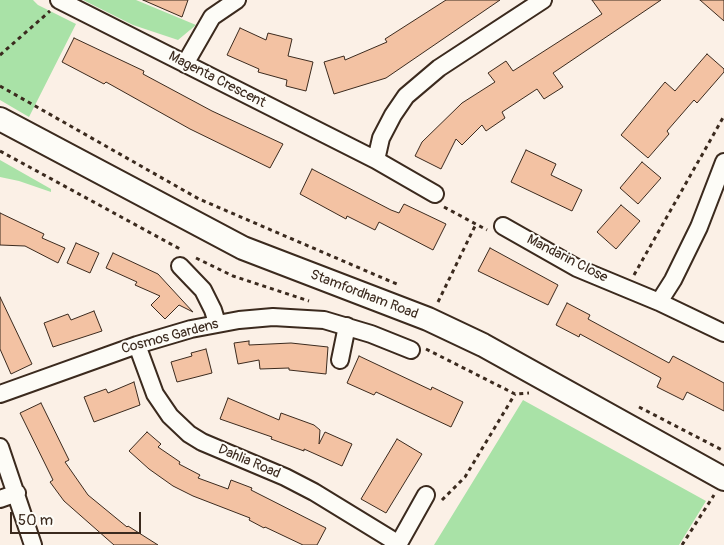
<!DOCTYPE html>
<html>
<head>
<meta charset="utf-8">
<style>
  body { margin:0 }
  #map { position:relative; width:724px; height:545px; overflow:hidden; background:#fbf0e6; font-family:Pangolin,sans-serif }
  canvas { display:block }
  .scale { position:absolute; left:10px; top:512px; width:131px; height:22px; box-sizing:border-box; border:2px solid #3b2a1e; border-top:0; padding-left:6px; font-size:15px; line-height:18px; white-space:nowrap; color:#3b2a1e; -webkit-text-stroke:4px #fdfcf7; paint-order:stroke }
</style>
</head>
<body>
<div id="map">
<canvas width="724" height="545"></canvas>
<div class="scale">50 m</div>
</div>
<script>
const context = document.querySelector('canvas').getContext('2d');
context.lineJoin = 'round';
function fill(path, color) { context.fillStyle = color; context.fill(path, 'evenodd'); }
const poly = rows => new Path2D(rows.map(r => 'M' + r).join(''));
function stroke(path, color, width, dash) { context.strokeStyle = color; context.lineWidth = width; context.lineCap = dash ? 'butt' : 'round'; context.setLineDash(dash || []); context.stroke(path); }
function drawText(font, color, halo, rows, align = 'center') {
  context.font = font + ' Pangolin,sans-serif'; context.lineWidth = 4; context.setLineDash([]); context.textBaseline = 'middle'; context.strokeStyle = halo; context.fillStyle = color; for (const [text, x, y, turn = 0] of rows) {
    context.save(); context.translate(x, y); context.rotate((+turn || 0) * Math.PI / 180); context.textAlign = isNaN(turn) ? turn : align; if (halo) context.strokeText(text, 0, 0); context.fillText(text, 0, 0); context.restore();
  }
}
fill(poly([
  [0,0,33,0,38,5,76,24,29,117,0,100],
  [83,0,136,0,196,25,178,40,133,25],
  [0,160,51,189,51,192,19,181,0,177],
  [523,400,706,501,679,545,434,545]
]), '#a9e2a7');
const building = poly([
  [143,0,188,0,182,17,143,0],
  [446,0,500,0,386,78,334,94,324,62,344,56,345,60,387,42,385,39,446,0],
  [592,0,661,0,553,73,563,87,544,99,537,89,502,112,505,118,486,131,482,125,462,145,456,139,441,169,415,156,422,142,462,103,495,82,488,73,506,61,513,71,602,14,592,0],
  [700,0,724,0,724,21,700,0],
  [240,28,266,40,268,33,292,39,288,56,313,62,306,91,286,86,287,80,258,72,259,69,227,55,240,28],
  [74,38,144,71,143,74,212,111,283,144,270,168,190,129,106,82,104,84,62,62,74,38],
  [707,54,724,69,724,72,697,103,694,100,667,131,669,134,648,158,621,135,665,82,675,91,707,54],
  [526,150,556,164,551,175,582,190,572,211,511,182,526,150],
  [642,162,661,178,638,204,620,188,642,162],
  [312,169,391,210,399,213,404,204,446,224,433,250,379,222,375,230,347,216,346,219,300,194,312,169],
  [621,205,640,221,616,249,597,232,621,205],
  [0,213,44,234,42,238,65,248,58,263,25,246,0,245,0,213],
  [76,243,99,253,90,273,67,263,76,243],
  [490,248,558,285,548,305,478,271,490,248],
  [113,253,158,274,193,312,179,305,165,319,151,305,160,296,135,285,137,282,106,268,113,253],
  [0,297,32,364,11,374,0,349,0,297],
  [567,303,590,315,588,319,669,363,673,356,724,383,724,411,687,392,683,400,657,387,661,378,580,334,579,337,556,325,567,303],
  [94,311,102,331,53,347,44,323,68,314,71,320,94,311],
  [249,341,249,345,291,343,328,347,326,374,289,370,289,368,260,369,259,360,238,364,234,343,249,341],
  [206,349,212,373,177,382,171,362,192,356,191,353,206,349],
  [359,356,431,390,432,387,463,402,451,427,376,392,374,395,347,383,359,356],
  [134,382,140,405,94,422,84,397,106,389,108,393,134,382],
  [228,398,279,420,281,413,314,425,320,430,319,444,325,432,352,444,342,466,304,449,304,451,271,439,272,437,220,419,228,398],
  [41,403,69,460,65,462,88,495,127,527,128,526,158,545,114,545,64,501,50,482,53,480,20,413,41,403],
  [147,432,161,444,158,447,180,462,179,464,200,475,198,478,228,489,231,480,252,488,251,490,326,528,317,545,303,545,265,527,264,528,249,520,250,518,193,496,173,486,149,469,129,451,147,432],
  [397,439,422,454,386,513,361,499,397,439]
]);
fill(building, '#f3c2a3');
stroke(building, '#3b2a1e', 1);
const street = poly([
  [59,0,376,160],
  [185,64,212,17,237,0],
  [724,162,699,227,673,280,659,302,724,333],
  [435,194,376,160,381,138,393,115,406,96,439,68,543,0],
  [503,226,577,268,659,302],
  [180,266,203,290,213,310,217,323],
  [137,345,155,394,170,416,189,434,202,442,285,477,314,492,399,544],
  [340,360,347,326],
  [0,394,137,345,191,329,239,320,273,317,324,320,371,334,411,350],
  [0,447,33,545],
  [0,499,17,493],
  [398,545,426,495]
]);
const secondary = poly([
  [0,119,243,248,428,319,483,345,724,479]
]);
stroke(street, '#3b2a1e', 20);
stroke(secondary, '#3b2a1e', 26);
stroke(poly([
  [0,55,50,11],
  [0,86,199,199,399,285],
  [0,151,180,249],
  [444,207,487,230],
  [196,258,233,276,309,301],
  [634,275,724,116],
  [438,302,476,224],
  [426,349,515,394,529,393],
  [639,407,724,451],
  [442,500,465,477,515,394],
  [682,545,714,495]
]), '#3b2a1e', 3, [4, 4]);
stroke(street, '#fdfcf7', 16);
stroke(secondary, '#fdfcf7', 22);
drawText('14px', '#3b2a1e', '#fdfcf7', [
  ["Magenta Crescent",217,80,27],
  ["Mandarin Close",567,259,27],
  ["Stamfordham Road",364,295,21],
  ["Cosmos Gardens",170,337,-15],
  ["Dahlia Road",249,462,23]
]);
</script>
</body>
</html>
